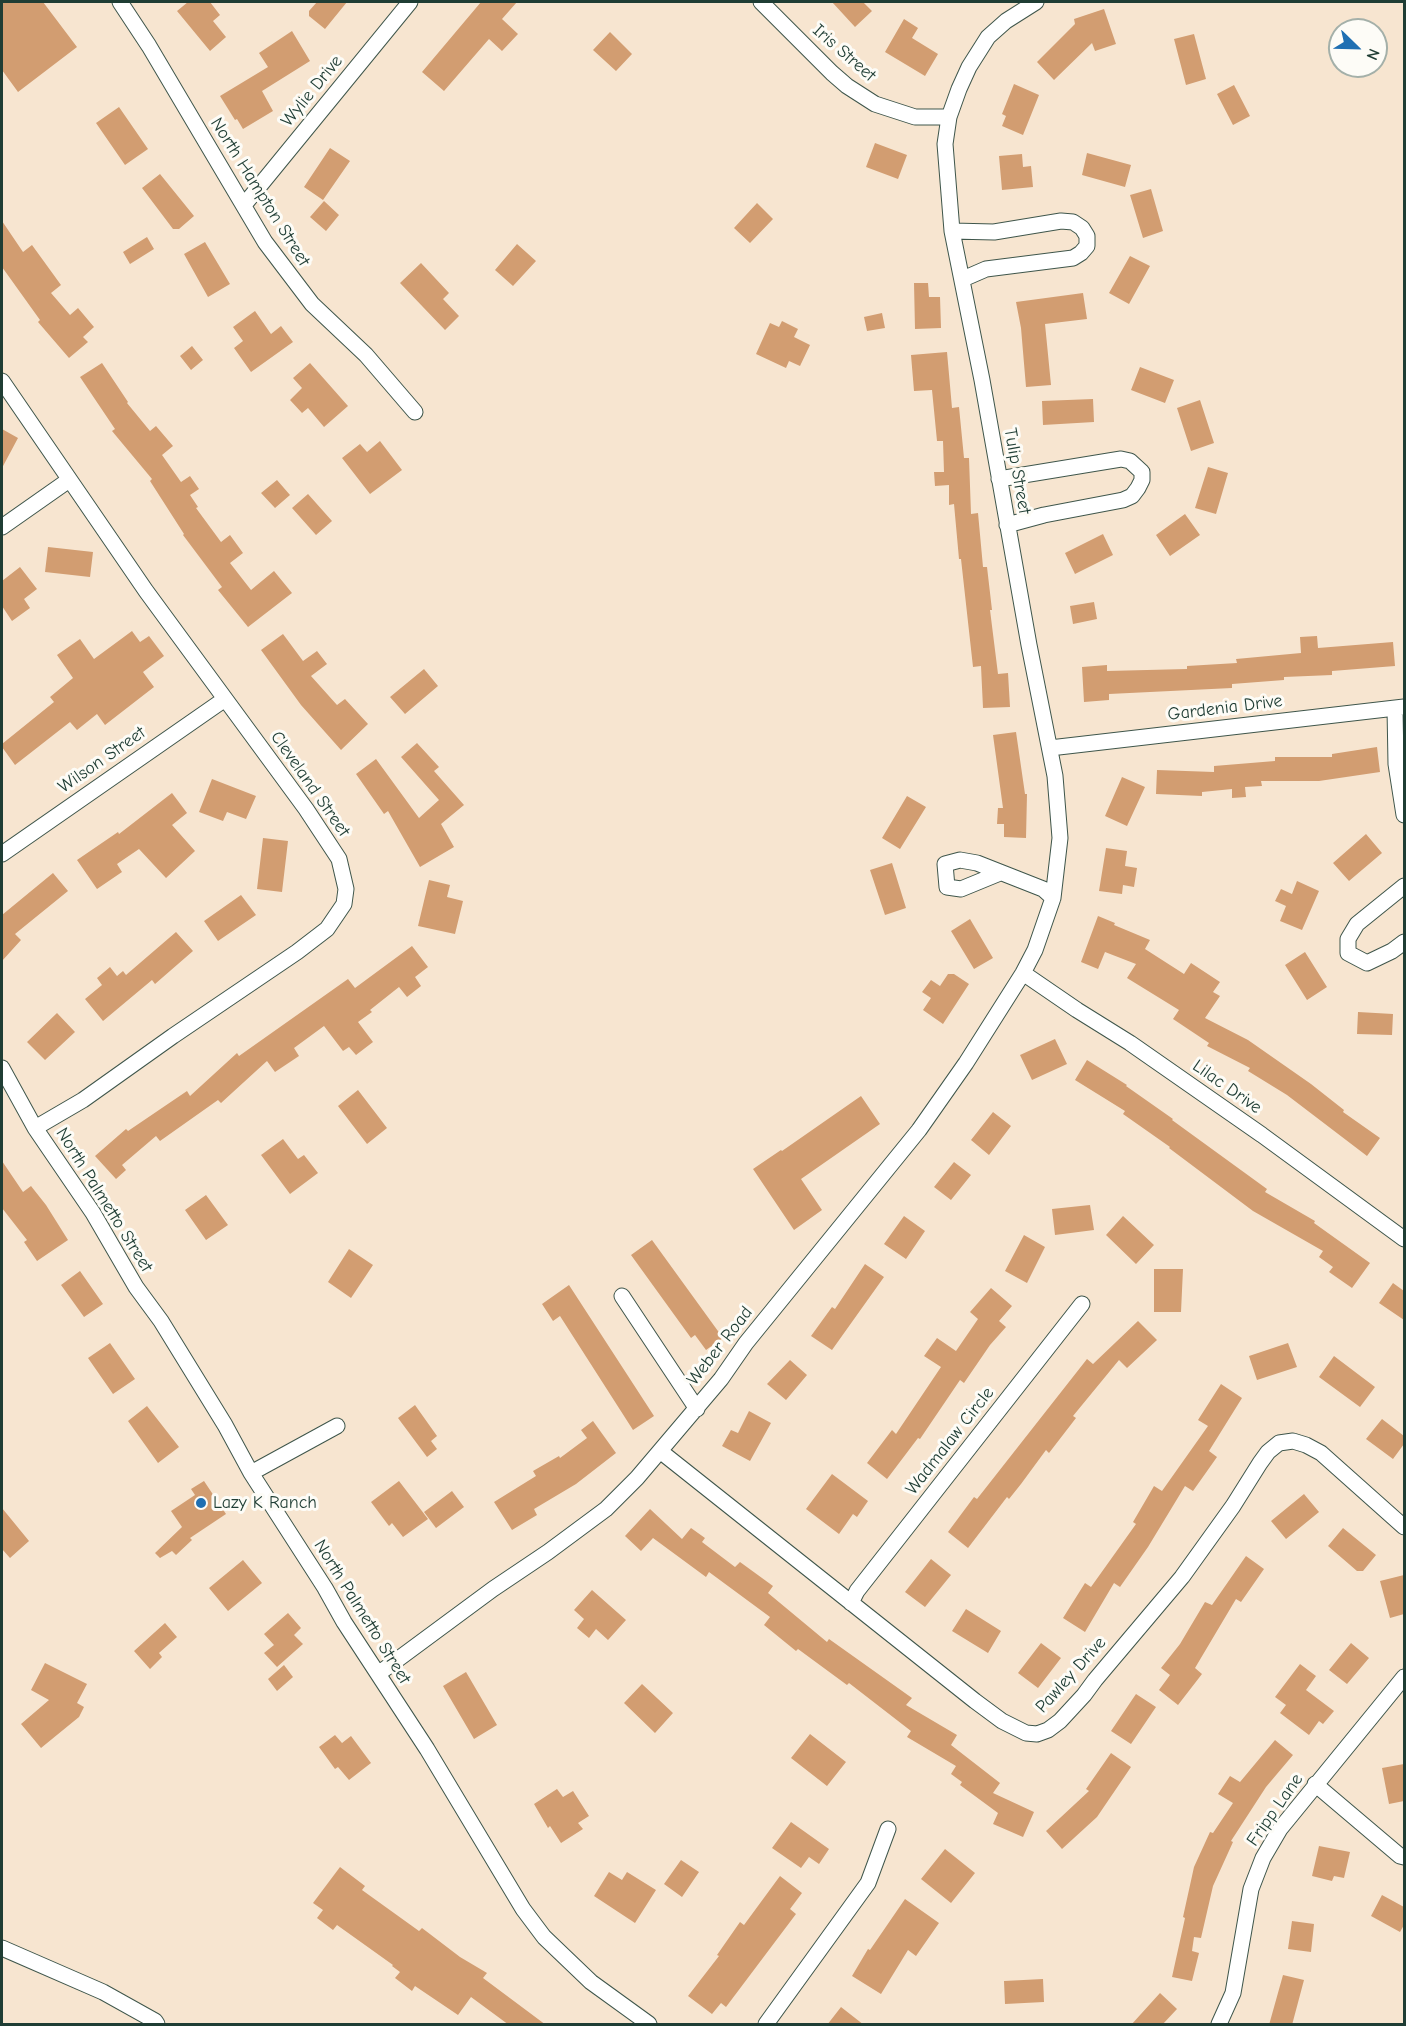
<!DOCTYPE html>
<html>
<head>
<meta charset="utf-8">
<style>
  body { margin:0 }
  #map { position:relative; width:1406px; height:2026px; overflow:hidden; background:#f7e5d0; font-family:"Comic Neue",sans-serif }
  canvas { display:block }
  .frame { position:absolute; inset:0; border:3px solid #1f3d34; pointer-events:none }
  .north { position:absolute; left:1328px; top:18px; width:60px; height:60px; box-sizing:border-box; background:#fdfcf7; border:2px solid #a4b0a9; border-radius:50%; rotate:113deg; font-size:16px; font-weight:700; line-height:24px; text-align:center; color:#1f3d34 }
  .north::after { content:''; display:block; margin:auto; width:21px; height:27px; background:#1f6fb2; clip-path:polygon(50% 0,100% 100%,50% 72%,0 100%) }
</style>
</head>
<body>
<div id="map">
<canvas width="1406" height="2026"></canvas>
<div class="frame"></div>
<div class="north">N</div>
</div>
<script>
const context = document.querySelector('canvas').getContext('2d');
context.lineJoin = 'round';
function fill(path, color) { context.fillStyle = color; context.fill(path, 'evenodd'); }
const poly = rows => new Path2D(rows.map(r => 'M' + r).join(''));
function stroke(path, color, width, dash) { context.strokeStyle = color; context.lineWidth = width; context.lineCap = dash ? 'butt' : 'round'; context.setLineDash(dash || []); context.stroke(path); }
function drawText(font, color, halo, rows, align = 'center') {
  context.font = font + ' "Comic Neue",sans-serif'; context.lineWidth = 6; context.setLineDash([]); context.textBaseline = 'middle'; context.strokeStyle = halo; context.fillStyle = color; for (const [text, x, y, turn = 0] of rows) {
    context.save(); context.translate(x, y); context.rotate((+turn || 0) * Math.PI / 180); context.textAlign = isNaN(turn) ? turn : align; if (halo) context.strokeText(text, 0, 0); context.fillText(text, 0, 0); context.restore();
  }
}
fill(poly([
  [2,2,43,2,77,47,18,92,2,70],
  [188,2,210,2,220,15,213,21,226,37,210,51,177,11],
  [317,2,347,2,325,29,309,16,309,11],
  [481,2,517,2,502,19,518,34,502,51,489,39,444,91,422,72],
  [832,2,863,2,872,11,855,27],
  [1104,9,1116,44,1095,51,1092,43,1054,80,1037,62,1075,24,1074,19],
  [904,19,918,28,912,38,938,54,925,76,885,52],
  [292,31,310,61,262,91,273,111,243,129,237,119,235,120,220,96,268,67,259,53],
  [610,32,632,54,616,71,593,50],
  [1194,34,1206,79,1186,85,1174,39],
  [1014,84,1039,95,1023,135,1002,126,1006,116,1002,114],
  [1234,85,1250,116,1233,125,1217,94],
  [119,107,148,149,125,165,96,123],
  [875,143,907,155,898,179,866,167],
  [330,148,350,161,323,200,304,187],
  [1087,153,1131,165,1125,187,1082,175],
  [1022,154,1023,167,1031,166,1033,187,1002,190,999,156],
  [160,174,194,216,179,229,173,229,142,188],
  [1151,189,1163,231,1143,238,1130,195],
  [324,201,339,215,326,231,310,217],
  [757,203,773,219,750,243,734,228],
  [2,221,23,252,32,245,61,285,51,293,70,315,78,308,94,327,83,337,88,342,69,358,38,322,40,320,2,267],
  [147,237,154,249,130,264,123,252],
  [205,242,230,284,208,297,184,254],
  [517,244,536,261,513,286,495,270],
  [1130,256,1150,266,1129,304,1109,293],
  [421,263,449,293,443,299,459,316,445,330,400,283],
  [914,283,928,283,929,297,940,297,941,328,915,329],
  [1083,293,1087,319,1045,324,1051,385,1026,387,1021,328,1016,302],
  [255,311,271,334,281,326,293,342,251,372,234,348,243,341,233,327],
  [882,313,885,328,867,331,864,317],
  [782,321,798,329,794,337,810,345,800,366,789,361,786,368,756,354,770,323,779,327],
  [192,346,203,360,191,370,180,356],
  [947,352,952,408,959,407,964,458,969,458,971,514,978,513,983,567,987,567,992,610,990,610,998,674,1008,673,1010,707,983,708,981,666,973,667,961,559,959,559,954,504,949,505,949,485,935,486,934,472,944,472,943,441,937,441,932,390,914,391,911,355],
  [102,363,128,402,127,403,150,431,156,426,173,446,162,455,181,482,190,476,199,489,190,495,198,507,196,508,221,542,230,535,243,553,230,563,251,590,274,571,292,593,248,627,218,590,222,587,183,535,184,534,150,481,152,479,112,431,115,429,80,377],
  [310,363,348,406,324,427,308,408,302,413,290,400,302,388,293,378],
  [1140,367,1174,380,1165,403,1131,390],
  [1093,399,1094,422,1043,425,1042,401],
  [1200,400,1214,443,1191,451,1177,408],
  [2,429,18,438,2,468],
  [380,441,402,470,370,494,342,458,360,444,367,452],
  [1208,467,1228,473,1216,514,1195,508],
  [277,480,290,495,275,508,261,493],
  [308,494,332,521,316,535,292,508],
  [1185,514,1200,535,1170,556,1156,535],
  [1103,534,1113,555,1075,574,1065,553],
  [48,547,93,552,90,577,45,572],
  [20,567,37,589,24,599,30,608,12,621,2,606,2,581],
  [1094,602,1097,619,1073,624,1070,606],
  [132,631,140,642,149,636,164,656,143,672,154,687,105,725,97,714,77,730,70,722,15,765,2,747,2,744,54,702,50,697,73,678,57,655,80,639,94,659],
  [283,634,303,661,317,651,327,664,311,676,337,705,345,699,368,724,341,750,301,705,261,650],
  [1317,636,1318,648,1393,642,1395,666,1332,671,1332,675,1284,677,1284,680,1232,684,1232,688,1109,694,1109,700,1084,702,1082,667,1107,665,1107,671,1187,669,1187,666,1237,663,1236,659,1301,653,1300,637],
  [424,669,438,686,405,714,390,697],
  [1016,732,1025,794,1027,794,1026,838,1004,837,1004,824,997,824,998,808,1003,808,993,735],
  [417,743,439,767,434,771,464,805,441,824,454,847,420,867,388,811,384,814,356,774,376,759,419,818,439,800,401,757],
  [1377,747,1380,772,1319,781,1261,781,1262,786,1245,787,1246,797,1232,798,1232,789,1202,792,1202,796,1156,794,1157,770,1214,772,1214,766,1275,761,1275,757,1332,757,1332,754],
  [1122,777,1145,787,1127,826,1105,816],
  [212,779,256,796,246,819,227,812,223,821,199,812],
  [172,793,187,813,172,825,195,851,166,878,139,849,117,864,122,872,97,889,77,860,118,832,119,834],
  [907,796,926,807,900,849,882,838],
  [1366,834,1382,853,1349,881,1333,863],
  [263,838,288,841,282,892,257,889],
  [1106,848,1127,851,1125,866,1137,868,1134,887,1123,885,1122,894,1099,891],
  [892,863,906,908,885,915,870,870],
  [53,873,68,891,15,934,21,940,2,961,2,915],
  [429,880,450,885,447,897,463,901,455,934,418,926],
  [1297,881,1319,891,1302,930,1280,921,1286,906,1275,901,1281,889,1292,894],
  [241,895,256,915,218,941,204,921],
  [1098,916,1115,923,1114,925,1150,940,1145,949,1184,974,1191,963,1220,982,1213,992,1220,996,1205,1018,1248,1040,1311,1084,1344,1110,1343,1112,1380,1138,1367,1156,1287,1095,1248,1071,1250,1068,1207,1046,1209,1043,1173,1019,1179,1010,1127,978,1136,964,1105,952,1098,969,1081,962],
  [970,919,993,958,974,969,951,931],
  [176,932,193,951,155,984,152,980,103,1021,85,999,102,985,97,978,110,967,117,976,123,971,126,975],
  [412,946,428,967,415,977,421,986,407,997,399,987,370,1010,372,1012,358,1022,373,1042,356,1055,349,1047,343,1051,324,1026,294,1048,299,1056,275,1072,267,1061,221,1103,218,1100,160,1141,156,1136,122,1165,126,1170,116,1179,95,1156,126,1129,128,1131,187,1091,190,1096,237,1053,239,1056,348,979,355,988],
  [1305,952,1327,987,1307,1000,1285,965],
  [948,974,954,974,969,984,943,1024,923,1010,931,998,922,992,931,980,940,986],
  [1358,1012,1393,1014,1392,1035,1357,1034],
  [57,1013,75,1032,45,1060,27,1042],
  [1055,1039,1067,1064,1032,1080,1020,1055],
  [1087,1060,1127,1085,1126,1086,1173,1119,1172,1120,1267,1189,1265,1192,1315,1221,1314,1223,1370,1263,1352,1288,1329,1272,1333,1267,1319,1257,1323,1251,1253,1211,1169,1148,1170,1147,1123,1114,1125,1111,1075,1080],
  [358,1090,387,1128,367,1144,338,1106],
  [861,1096,880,1124,801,1179,822,1210,794,1230,753,1169,781,1150,782,1151],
  [993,1112,1011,1126,989,1155,971,1140],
  [283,1139,298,1159,304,1155,318,1173,290,1194,261,1155],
  [2,1161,23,1192,31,1186,46,1205,68,1240,37,1261,24,1242,27,1240,2,1208],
  [954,1162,971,1175,951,1200,934,1187],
  [206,1195,228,1225,206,1240,185,1210],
  [1090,1205,1094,1230,1055,1235,1052,1209],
  [904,1216,925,1231,906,1259,884,1244],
  [1123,1216,1154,1245,1136,1264,1106,1235],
  [1024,1235,1045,1247,1027,1283,1005,1271],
  [652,1240,723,1338,706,1350,695,1335,691,1338,631,1255],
  [349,1249,373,1265,351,1298,328,1282],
  [865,1264,884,1277,832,1350,811,1336,832,1307,835,1309],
  [1154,1269,1183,1269,1181,1312,1154,1312],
  [80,1271,103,1304,84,1317,61,1285],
  [1393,1283,1404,1291,1404,1320,1379,1303],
  [569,1285,654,1416,633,1430,560,1316,553,1321,542,1304],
  [991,1288,1012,1306,999,1321,1006,1327,990,1345,964,1383,960,1380,920,1439,918,1438,887,1479,867,1463,892,1430,896,1434,941,1367,924,1356,937,1338,956,1351,978,1319,970,1312],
  [1138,1321,1157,1340,1127,1368,1119,1360,1073,1416,1076,1418,1049,1453,1046,1450,1021,1484,1009,1499,1007,1497,968,1548,948,1532,974,1497,977,1499,1087,1359,1093,1364],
  [110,1343,135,1379,113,1394,88,1358],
  [1288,1343,1297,1367,1257,1380,1249,1356],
  [1334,1356,1375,1387,1360,1407,1319,1377],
  [790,1360,807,1375,786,1400,767,1384],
  [1221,1384,1242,1398,1209,1451,1217,1457,1193,1491,1185,1486,1148,1547,1120,1587,1114,1583,1085,1632,1063,1618,1085,1583,1091,1587,1136,1524,1133,1522,1154,1486,1162,1491,1208,1426,1198,1420],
  [415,1405,437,1436,431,1441,437,1449,427,1457,398,1418],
  [147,1406,179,1447,158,1463,128,1421],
  [749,1411,771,1423,750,1461,722,1446,731,1430,738,1433],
  [1382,1419,1404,1436,1404,1444,1393,1459,1366,1439],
  [593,1421,616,1453,576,1484,534,1509,537,1515,512,1530,494,1502,536,1476,533,1471,559,1456,560,1458,587,1438,581,1430],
  [832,1474,868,1501,857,1517,853,1514,839,1534,806,1509],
  [204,1481,226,1514,190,1538,192,1540,176,1555,172,1551,160,1558,155,1553,182,1527,171,1511,195,1495,191,1489],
  [399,1481,428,1519,403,1537,392,1523,389,1526,371,1502],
  [452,1491,464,1507,436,1528,424,1512],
  [1304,1494,1319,1512,1286,1539,1271,1521],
  [2,1508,29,1541,10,1558,2,1549],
  [650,1509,682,1539,691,1528,705,1538,702,1542,735,1567,740,1562,773,1586,768,1593,827,1642,829,1639,912,1698,906,1705,957,1735,951,1745,1000,1783,993,1793,1034,1812,1023,1837,993,1824,998,1813,960,1785,962,1782,951,1774,956,1766,907,1737,911,1731,849,1683,847,1685,798,1649,796,1651,764,1625,770,1617,709,1572,706,1577,653,1538,641,1551,625,1536],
  [1343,1528,1376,1555,1363,1571,1357,1571,1328,1546],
  [1246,1556,1264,1569,1241,1602,1236,1599,1195,1668,1202,1674,1178,1705,1159,1690,1170,1675,1161,1668,1180,1644,1205,1602,1212,1605],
  [931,1559,951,1575,925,1607,905,1592],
  [243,1560,262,1583,228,1611,209,1588],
  [1404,1575,1404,1614,1390,1618,1380,1581],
  [592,1590,626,1620,608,1640,596,1629,589,1638,577,1628,584,1619,574,1610],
  [966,1609,1001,1631,988,1653,952,1631],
  [288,1613,301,1628,294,1635,303,1644,277,1667,264,1653,274,1645,264,1634],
  [165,1623,177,1637,159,1653,162,1657,150,1669,134,1651],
  [1041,1643,1061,1658,1038,1688,1018,1673],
  [1351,1643,1369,1658,1347,1684,1329,1670],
  [45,1663,87,1684,77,1703,84,1707,79,1717,41,1748,21,1724,49,1700,31,1690],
  [1300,1664,1316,1676,1306,1690,1334,1711,1323,1724,1319,1721,1309,1735,1280,1713,1286,1705,1275,1697],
  [284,1665,293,1677,277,1691,268,1679],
  [466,1672,497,1725,474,1739,443,1686],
  [642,1684,673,1713,655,1733,624,1703],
  [1136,1694,1156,1707,1131,1744,1111,1731],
  [810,1734,846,1762,827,1786,791,1758],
  [335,1735,342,1743,351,1736,371,1763,349,1780,338,1767,335,1769,319,1747],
  [1275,1740,1293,1755,1266,1787,1231,1841,1233,1842,1213,1886,1201,1938,1194,1937,1192,1951,1199,1953,1192,1981,1172,1977,1185,1918,1183,1917,1194,1867,1210,1832,1213,1833,1233,1803,1218,1794,1230,1776,1240,1782],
  [1111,1753,1131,1767,1097,1817,1062,1849,1046,1831,1089,1791,1086,1789],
  [1404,1764,1404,1801,1389,1804,1382,1768],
  [557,1789,563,1797,573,1791,589,1816,578,1823,583,1829,561,1843,550,1826,548,1828,534,1804],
  [791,1822,829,1849,819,1864,809,1857,801,1868,772,1848],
  [1319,1846,1350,1852,1344,1878,1334,1876,1332,1881,1312,1876],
  [945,1849,975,1873,951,1903,921,1879],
  [681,1860,699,1872,682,1897,664,1884],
  [340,1867,365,1886,362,1890,419,1931,422,1928,460,1957,487,1973,483,1978,546,2025,509,2025,471,1997,458,2015,415,1986,412,1991,395,1978,400,1972,392,1966,393,1965,337,1925,333,1930,317,1918,323,1910,313,1903],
  [609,1872,622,1880,627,1872,656,1890,635,1923,594,1896],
  [780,1876,802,1893,790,1909,796,1914,726,2007,721,2003,712,2014,688,1996,719,1956,717,1955,740,1922,744,1925],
  [1382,1895,1404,1907,1404,1925,1400,1932,1371,1916],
  [905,1899,939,1923,916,1956,908,1950,881,1994,852,1976,868,1949,870,1950],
  [1292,1921,1314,1924,1311,1952,1288,1949],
  [1283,1975,1304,1980,1292,2025,1269,2025],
  [1043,1979,1044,2002,1005,2004,1004,1981],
  [1160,1993,1177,2009,1162,2025,1131,2025],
  [841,2007,864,2025,827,2025]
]), '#d29d71');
const street = poly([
  [120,2,149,46,265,242,312,304,366,355,415,412],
  [761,2,832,73,847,86,875,104,915,117,949,117],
  [244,205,410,2],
  [952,231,994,232,1061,221,1073,222,1082,228,1087,236,1087,246,1081,253,1073,258,986,269,963,279],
  [2,381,146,591,306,809,339,859,346,889,344,904,327,929,297,952,173,1036,83,1100,35,1128],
  [999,479,1121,459,1130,461,1142,472,1142,480,1138,488,1132,496,1123,500,1044,515,1007,525],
  [2,527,69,480],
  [1395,708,1396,764,1404,815],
  [1050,748,1404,707],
  [2,854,225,699],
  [1000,873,961,889,947,887,945,864,960,860,977,863,1043,889,1053,898],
  [1404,886,1357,924,1348,939,1348,953,1367,963,1392,951,1404,942],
  [1023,973,1077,1010,1130,1043,1262,1135,1404,1239],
  [2,1068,35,1128,93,1213,136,1287,161,1321,225,1425,251,1473,325,1588,344,1622,427,1749,523,1909,544,1937,591,1982,649,2024],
  [622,1296,697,1409],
  [660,1451,975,1701,1002,1721,1026,1733,1037,1734,1048,1730,1060,1721,1084,1695,1095,1680,1182,1577,1233,1506,1260,1463,1268,1452,1279,1443,1293,1441,1306,1445,1321,1453,1404,1527],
  [251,1473,337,1426],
  [851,1603,857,1591,1082,1304],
  [378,1674,493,1589,548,1552,606,1509,637,1478,721,1379,746,1343,919,1130,966,1063,1023,973,1035,950,1053,898,1060,838,1055,776,1029,645,982,380,952,231,945,144,949,117,959,89,969,67,988,37,1006,21,1036,2],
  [1315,1784,1400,1856,1404,1857],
  [2,1948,103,1992,155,2021,157,2024],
  [766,2024,868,1883,888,1829],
  [1219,2024,1233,1993,1251,1889,1263,1858,1280,1829,1404,1677]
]);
stroke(street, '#3f564b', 17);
stroke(street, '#fff', 15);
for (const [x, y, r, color] of [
  [201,1503,6,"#1f6fb2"]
]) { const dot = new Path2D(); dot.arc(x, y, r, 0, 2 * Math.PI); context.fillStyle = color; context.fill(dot); stroke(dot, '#fdfcf7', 2); }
drawText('18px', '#1f3d34', '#fdfcf7', [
  ["Iris Street",844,53,41],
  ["Wylie Drive",312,91,-51],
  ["North Hampton Street",260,192,58],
  ["Tulip Street",1017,471,80],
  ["Gardenia Drive",1225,708,-7],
  ["Wilson Street",102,760,-35],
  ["Cleveland Street",310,784,55],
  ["Lilac Drive",1227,1087,35],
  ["North Palmetto Street",104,1200,58],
  ["Weber Road",720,1346,-52],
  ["Wadmalaw Circle",950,1441,-52],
  ["North Palmetto Street",362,1612,58],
  ["Pawley Drive",1071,1675,-48],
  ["Fripp Lane",1275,1810,-55]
]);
drawText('18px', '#1f3d34', '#fdfcf7', [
  ["Lazy K Ranch",213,1503]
], 'left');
</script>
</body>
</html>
